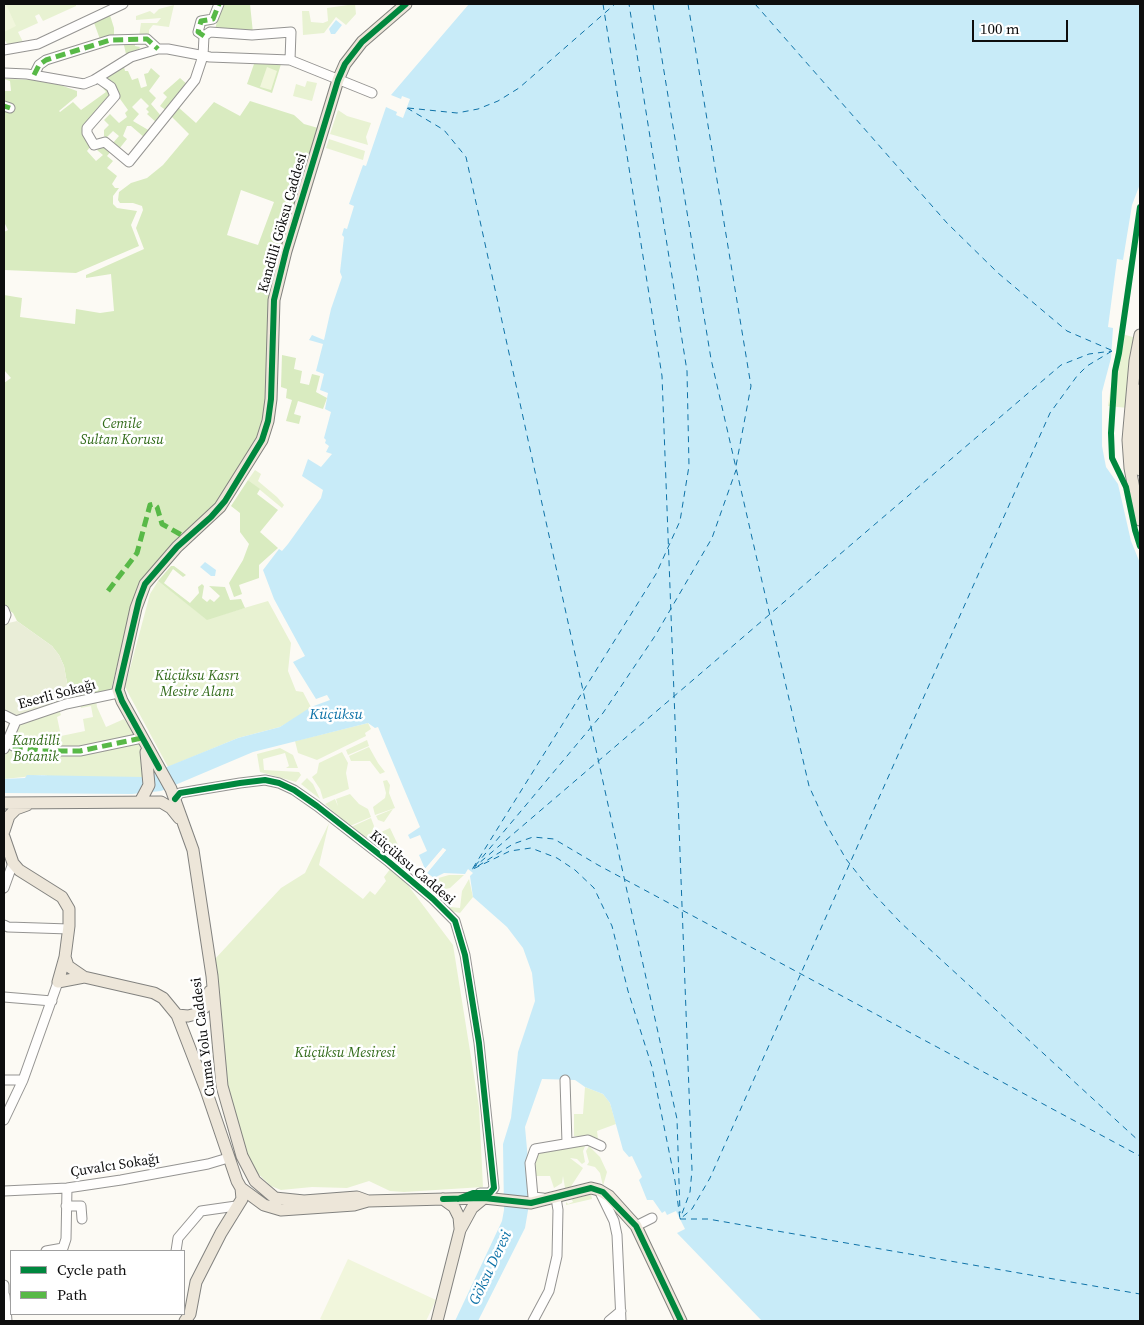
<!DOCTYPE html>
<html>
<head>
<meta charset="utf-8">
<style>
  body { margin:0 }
  #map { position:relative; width:1144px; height:1325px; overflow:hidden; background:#fcfaf4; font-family:"Source Serif 4",serif }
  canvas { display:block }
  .frame { position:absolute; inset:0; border:5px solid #0e0e0e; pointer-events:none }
  .legend { position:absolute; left:10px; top:1250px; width:175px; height:65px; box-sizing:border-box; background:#fff; border:1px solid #9f9f9f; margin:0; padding:6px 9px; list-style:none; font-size:15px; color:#0e0e0e }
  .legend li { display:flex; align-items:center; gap:10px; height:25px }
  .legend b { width:25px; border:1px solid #9f9f9f }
  .scale { position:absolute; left:972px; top:20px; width:96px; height:22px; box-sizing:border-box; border:2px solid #0e0e0e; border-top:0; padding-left:6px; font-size:15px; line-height:18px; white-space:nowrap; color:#0e0e0e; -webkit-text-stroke:4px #fff; paint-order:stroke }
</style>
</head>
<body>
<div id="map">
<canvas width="1144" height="1325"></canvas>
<div class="frame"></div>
<ul class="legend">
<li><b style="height:6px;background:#00873e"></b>Cycle path</li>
<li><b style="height:6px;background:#58b947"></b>Path</li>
</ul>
<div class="scale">100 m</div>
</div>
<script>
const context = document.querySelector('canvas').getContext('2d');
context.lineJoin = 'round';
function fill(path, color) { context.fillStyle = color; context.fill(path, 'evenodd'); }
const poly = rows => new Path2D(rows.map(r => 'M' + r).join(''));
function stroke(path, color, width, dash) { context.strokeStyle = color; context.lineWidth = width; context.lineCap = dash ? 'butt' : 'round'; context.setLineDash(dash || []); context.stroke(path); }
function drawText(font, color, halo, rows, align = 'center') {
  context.font = font + ' "Source Serif 4",serif'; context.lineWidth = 5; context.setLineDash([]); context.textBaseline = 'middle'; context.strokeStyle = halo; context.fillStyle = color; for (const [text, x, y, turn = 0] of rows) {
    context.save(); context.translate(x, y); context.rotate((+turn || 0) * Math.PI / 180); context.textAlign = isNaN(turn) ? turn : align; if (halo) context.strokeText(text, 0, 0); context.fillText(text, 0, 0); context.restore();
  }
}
fill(poly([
  [4,4,76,4,76,6,43,21,39,14,35,16,38,23,18,32,25,46,8,45,4,39],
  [355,4,356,14,346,25,336,17,324,33,303,35,302,11,309,11,311,22,323,23,328,21,327,8],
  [174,5,169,27,153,25,149,30,149,38,139,37,141,23,157,23,161,18,136,20,136,16,150,11,154,14,159,9],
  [307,81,317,83,312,101,293,96,296,84,305,87],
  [338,110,347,116,371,123,366,137,368,145,330,134],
  [329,139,365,151,363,160,326,148],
  [1119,333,1136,338,1128,408,1108,406],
  [255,470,261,474,258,481,277,497,284,505,282,508,248,480],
  [158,581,207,619,268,601,291,643,288,671,296,691,303,692,312,709,280,727,238,738,168,767,125,687,150,594],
  [96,700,97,707,106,727,124,719,136,737,141,750,144,772,142,777,52,777,43,775,4,779,4,757,18,726,59,709,61,715,57,717,61,736,85,731,83,719,93,717,91,706,81,708,80,704],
  [368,723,371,729,365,733,366,736,317,760,298,753,295,741],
  [367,740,369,746,348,755,346,750],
  [369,747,378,763,385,772,380,774,370,761,351,761,349,756],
  [280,748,293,755,298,768,286,768,289,766,285,753,263,759,264,770,299,772,301,775,296,782,260,772,257,754],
  [342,752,348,763,346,773,349,789,334,795,331,788,334,795,323,799,320,789,312,777,317,773,319,763],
  [307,778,313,784,320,799,301,784],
  [387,780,390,785,389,793,395,808,375,815,373,807,385,798,386,793,383,781],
  [350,794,359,804,368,809,371,817,350,826,346,818,350,827,325,804,335,799,338,806,336,799],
  [393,809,384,822,378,820,376,816],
  [371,818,374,826,372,833,376,844,351,827],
  [329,823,319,865,363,899,370,891,375,895,386,881,384,877,391,868,407,884,453,945,479,1107,483,1187,404,1192,390,1191,369,1181,347,1188,312,1187,281,1190,271,1186,253,1169,225,1090,214,960,281,888,305,873],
  [390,828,398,845,386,850,384,839,379,833],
  [397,858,405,860,414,873,436,894,440,890,432,884,435,879,449,875,464,875,450,888,441,890,436,896,406,866,396,859],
  [469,879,473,897,460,913,451,911,443,903,451,907,460,908,462,891],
  [585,1087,603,1094,610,1103,616,1124,597,1131,598,1139,574,1136,574,1114,583,1114],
  [586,1144,583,1151,585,1162,582,1164,577,1159,570,1158,583,1168,566,1194,563,1176,562,1183,554,1188,550,1176,536,1176,534,1163,538,1153],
  [589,1146,600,1157,607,1172,603,1186,600,1173,595,1167,587,1165,589,1162,586,1151],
  [591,1193,592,1199,566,1205,566,1202,568,1204,573,1202,570,1196]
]), '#e8f2d2');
fill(poly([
  [221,4,250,4,253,33,215,30],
  [109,12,114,28,114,38,101,42,93,20],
  [123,41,135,41,135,46,140,47,139,49,126,54],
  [282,61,272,93,247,84,254,64],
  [123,63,125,71,128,71,132,80,138,78,141,88,147,86,144,74,148,73,151,68,160,76,149,91,156,98,151,104,162,117,157,123,147,114,149,112,146,109,149,106,141,98,132,107,139,114,133,121,150,131,145,138,131,126,127,126,123,136,127,139,119,149,112,144,119,136,113,131,106,138,104,136,104,130,109,125,104,120,110,114,119,123,127,117,125,113,128,110,105,78],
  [180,78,188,85,167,111,160,106,167,97,163,93],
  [4,79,46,80,77,91,77,96,59,111,60,112,73,102,81,110,106,92,99,83,100,82,113,95,84,128,90,147,87,151,96,161,103,155,97,150,101,145,112,150,107,156,113,161,107,168,117,176,112,184,115,188,119,188,113,196,113,204,117,208,137,211,131,225,139,246,76,273,4,270,4,232,8,230,4,222,4,91,11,91,10,81],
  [250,101,294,115,304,124,318,128,269,300,267,318,268,399,258,438,222,497,161,558,124,637,111,690,109,692,70,700,64,666,59,655,52,646,17,621,13,613,4,607,4,383,11,378,4,370,4,295,22,298,20,317,75,324,76,309,100,313,114,311,111,274,86,278,86,275,144,249,136,228,143,210,142,206,133,203,120,203,118,200,119,192,131,183,147,178,163,165,189,134,171,116,178,107,196,123,214,102,240,116],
  [241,190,274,202,258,245,227,235],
  [282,355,296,358,294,369,302,371,300,383,309,385,312,374,320,376,316,392,327,398,323,409,298,401,294,414,301,416,299,424,286,421,292,400,286,398,287,389,281,387],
  [248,480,260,489,257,494,278,510,260,532,278,548,259,565,259,578,239,585,242,594,234,597,229,583,243,560,249,544,240,532,240,513,231,506],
  [171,566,174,566,186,575,183,577,173,569,164,583,190,603,199,593,198,587,202,584,204,586,202,598,207,602,210,599,214,602,220,596,209,586,225,587,230,600,241,599,245,608,207,620,158,581]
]), '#d9ebc0');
fill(poly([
  [17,621,52,646,59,655,64,666,70,700,17,716,4,710,4,624]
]), '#e9edd7');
fill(poly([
  [6,4,16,26,4,32,4,5],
  [267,67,277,71,271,90,260,87],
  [348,1259,436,1300,426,1321,325,1321,320,1319]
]), '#f1f6dc');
fill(poly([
  [469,4,1140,4,1140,184,1132,205,1123,260,1117,259,1108,327,1113,328,1111,358,1102,392,1102,446,1106,467,1118,484,1131,541,1140,563,1140,1321,762,1321,677,1233,685,1229,676,1211,667,1215,665,1211,662,1213,653,1200,647,1200,639,1180,642,1177,632,1156,629,1157,623,1150,610,1103,603,1094,585,1087,575,1080,542,1079,525,1127,531,1193,525,1228,478,1321,455,1321,502,1221,504,1210,503,1144,511,1118,518,1052,535,1001,532,973,523,948,507,927,473,897,470,876,473,873,468,869,465,874,444,873,434,878,427,873,446,850,443,848,425,869,419,855,427,851,420,835,410,839,408,835,420,827,378,727,375,728,368,723,253,752,161,791,132,794,4,793,4,779,25,778,27,775,142,777,238,738,280,727,311,707,330,700,327,695,316,699,293,662,305,656,274,599,263,570,279,549,282,551,288,544,321,498,323,490,302,476,308,459,321,467,332,454,326,452,329,446,325,443,326,440,324,438,331,412,325,409,328,393,320,390,324,374,316,371,323,344,309,340,312,335,324,340,331,309,342,277,340,272,344,237,342,235,344,228,347,229,354,206,349,204,363,165,366,166,386,107,397,112,396,115,403,118,410,99,402,96,401,99,391,95],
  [336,20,342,25,335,34,331,34,329,29],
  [205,562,216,570,215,576,211,576,200,567]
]), '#c8ebf8');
fill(poly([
  [443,848,446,850,427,873,425,869]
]), '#fcfaf4');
stroke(poly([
  [603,4,662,376,692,1170,690,1192,680,1219],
  [653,4,711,359,809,786,826,824,846,859,872,892,900,922,1140,1142],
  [688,4,751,386,736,466],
  [755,4,947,223,998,273,1067,331,1111,350],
  [407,108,444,130,466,157,677,1119,680,1213],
  [408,108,457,113,478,109,498,101,519,88,615,4],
  [1112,351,1087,366,1077,376,1050,413,710,1178,692,1209,680,1219,675,1181,652,1067,628,991,612,926,594,888,575,870,557,858,531,848,510,851,471,870,1061,365,1089,354,1112,351],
  [475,866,603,713,655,636,712,538,736,470],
  [478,866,513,844,533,837,554,839,598,865,1140,1156],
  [473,868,656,574,680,521,689,466,687,371,629,4],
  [680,1219,708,1219,1140,1294]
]), '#0f73a8', 1, [6, 5]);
const minor = poly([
  [204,36,198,32,201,21,213,19,219,4],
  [4,50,38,44,123,4],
  [4,73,27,74,84,84,94,80,131,57,158,49,168,49,210,57,290,60,372,93],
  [34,75,39,65,46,60,110,40,147,39,158,49],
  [98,78,111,87,115,96,87,128,87,133,94,145,105,142,129,162,195,80,203,56,204,36,210,32,252,35,291,32,290,60],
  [4,106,10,108],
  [4,610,6,615,4,620],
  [4,715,16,721,66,704,118,693],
  [13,746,40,751,80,751,142,738],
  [4,749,16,721],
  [175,799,180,793,240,783,265,780,279,783,294,790,317,806,389,862,433,899,455,921,465,955,479,1043,494,1188,490,1193,480,1193],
  [4,888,13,863],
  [4,925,8,927,69,929],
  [4,997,52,1001],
  [4,1080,23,1080],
  [565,1080,567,1143],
  [4,1120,23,1080,58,982],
  [599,1190,614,1221,617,1235,621,1321],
  [4,1191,67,1188,121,1180,208,1164,228,1158],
  [543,1198,533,1197,530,1163,535,1149,588,1140,601,1146],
  [66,1206,81,1206,82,1219],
  [636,1226,652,1218],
  [46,1251,63,1248,66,1239,67,1188],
  [176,1251,178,1238,201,1211,236,1206],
  [4,1285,4,1298],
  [5,1296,7,1321],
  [533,1321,549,1291,557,1256,558,1210,556,1198],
  [609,1321,621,1311]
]);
const major = poly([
  [1140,335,1135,361,1128,440,1130,468,1140,520],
  [1140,390,1138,416,1140,470],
  [140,802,149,785,146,752],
  [4,803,161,802,171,808,179,818],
  [4,831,9,816,16,809,27,805],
  [4,837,13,863,19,870,62,897,69,909,69,926,65,957,58,982,84,977],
  [65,957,68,966,84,977,154,993,163,998,177,1015,206,1090,237,1181,241,1188,264,1205,281,1210,354,1205,368,1201,484,1198,531,1203,591,1188,599,1190,609,1196,636,1226,681,1321],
  [177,1015,188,1016,196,1014,205,1007,210,991],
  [443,1199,454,1207,459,1217,460,1228],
  [368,1201,357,1197,304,1201,275,1198,255,1181,242,1156,222,1086,212,976,193,850,171,789,122,701,118,690,136,608,145,584,177,547,220,507,262,440,268,421,271,399,274,300,286,251,338,80,345,64,362,42,406,4],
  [185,1321,190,1314,196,1282,221,1233,242,1199,241,1188],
  [437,1321,460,1230,472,1208,484,1198]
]);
stroke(minor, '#959492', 11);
stroke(major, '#82827f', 13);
stroke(minor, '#fffefd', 9);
stroke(major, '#ede6d9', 11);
stroke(poly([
  [204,36,198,32,201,21,213,19,219,4],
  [34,75,39,65,46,60,110,40,147,39,158,49],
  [4,106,10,108],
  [108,591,137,553,150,505,154,504,157,507,162,524,187,538],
  [13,746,40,751,80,751,142,738]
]), '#58b947', 5, [10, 5]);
stroke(poly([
  [1140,207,1119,353,1115,371,1111,433,1112,458,1126,487,1135,530,1140,546],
  [159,768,122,701,118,690,139,600,145,584,177,547,211,517,225,501,262,440,268,421,271,399,274,300,286,251,338,80,345,64,362,42,406,4],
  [175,799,180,793,240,783,265,780,279,783,294,790,317,806,389,862,433,899,455,921,465,955,479,1043,494,1188,490,1193,473,1193,458,1199],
  [443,1199,484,1198,531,1203,591,1188,603,1192,636,1226,681,1321]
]), '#00873e', 6);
drawText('14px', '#0e0e0e', '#fff', [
  ["Kandilli Göksu Caddesi",283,223,-74],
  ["Eserli Sokağı",57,695,-15],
  ["Küçüksu Caddesi",412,868,40],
  ["Cuma Yolu Caddesi",204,1037,-97],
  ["Çuvalcı Sokağı",115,1166,-9]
]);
drawText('italic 14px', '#326b1a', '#fff', [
  ["Cemile",122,424],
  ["Sultan Korusu",122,440],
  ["Küçüksu Kasrı",197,676],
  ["Mesire Alanı",197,692],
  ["Kandilli",36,741],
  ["Botanik",36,757],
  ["Küçüksu Mesiresi",345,1053]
]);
drawText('italic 15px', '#0f73a8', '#fff', [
  ["Küçüksu",336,715],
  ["Göksu Deresi",491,1268,-65]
]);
</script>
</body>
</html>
